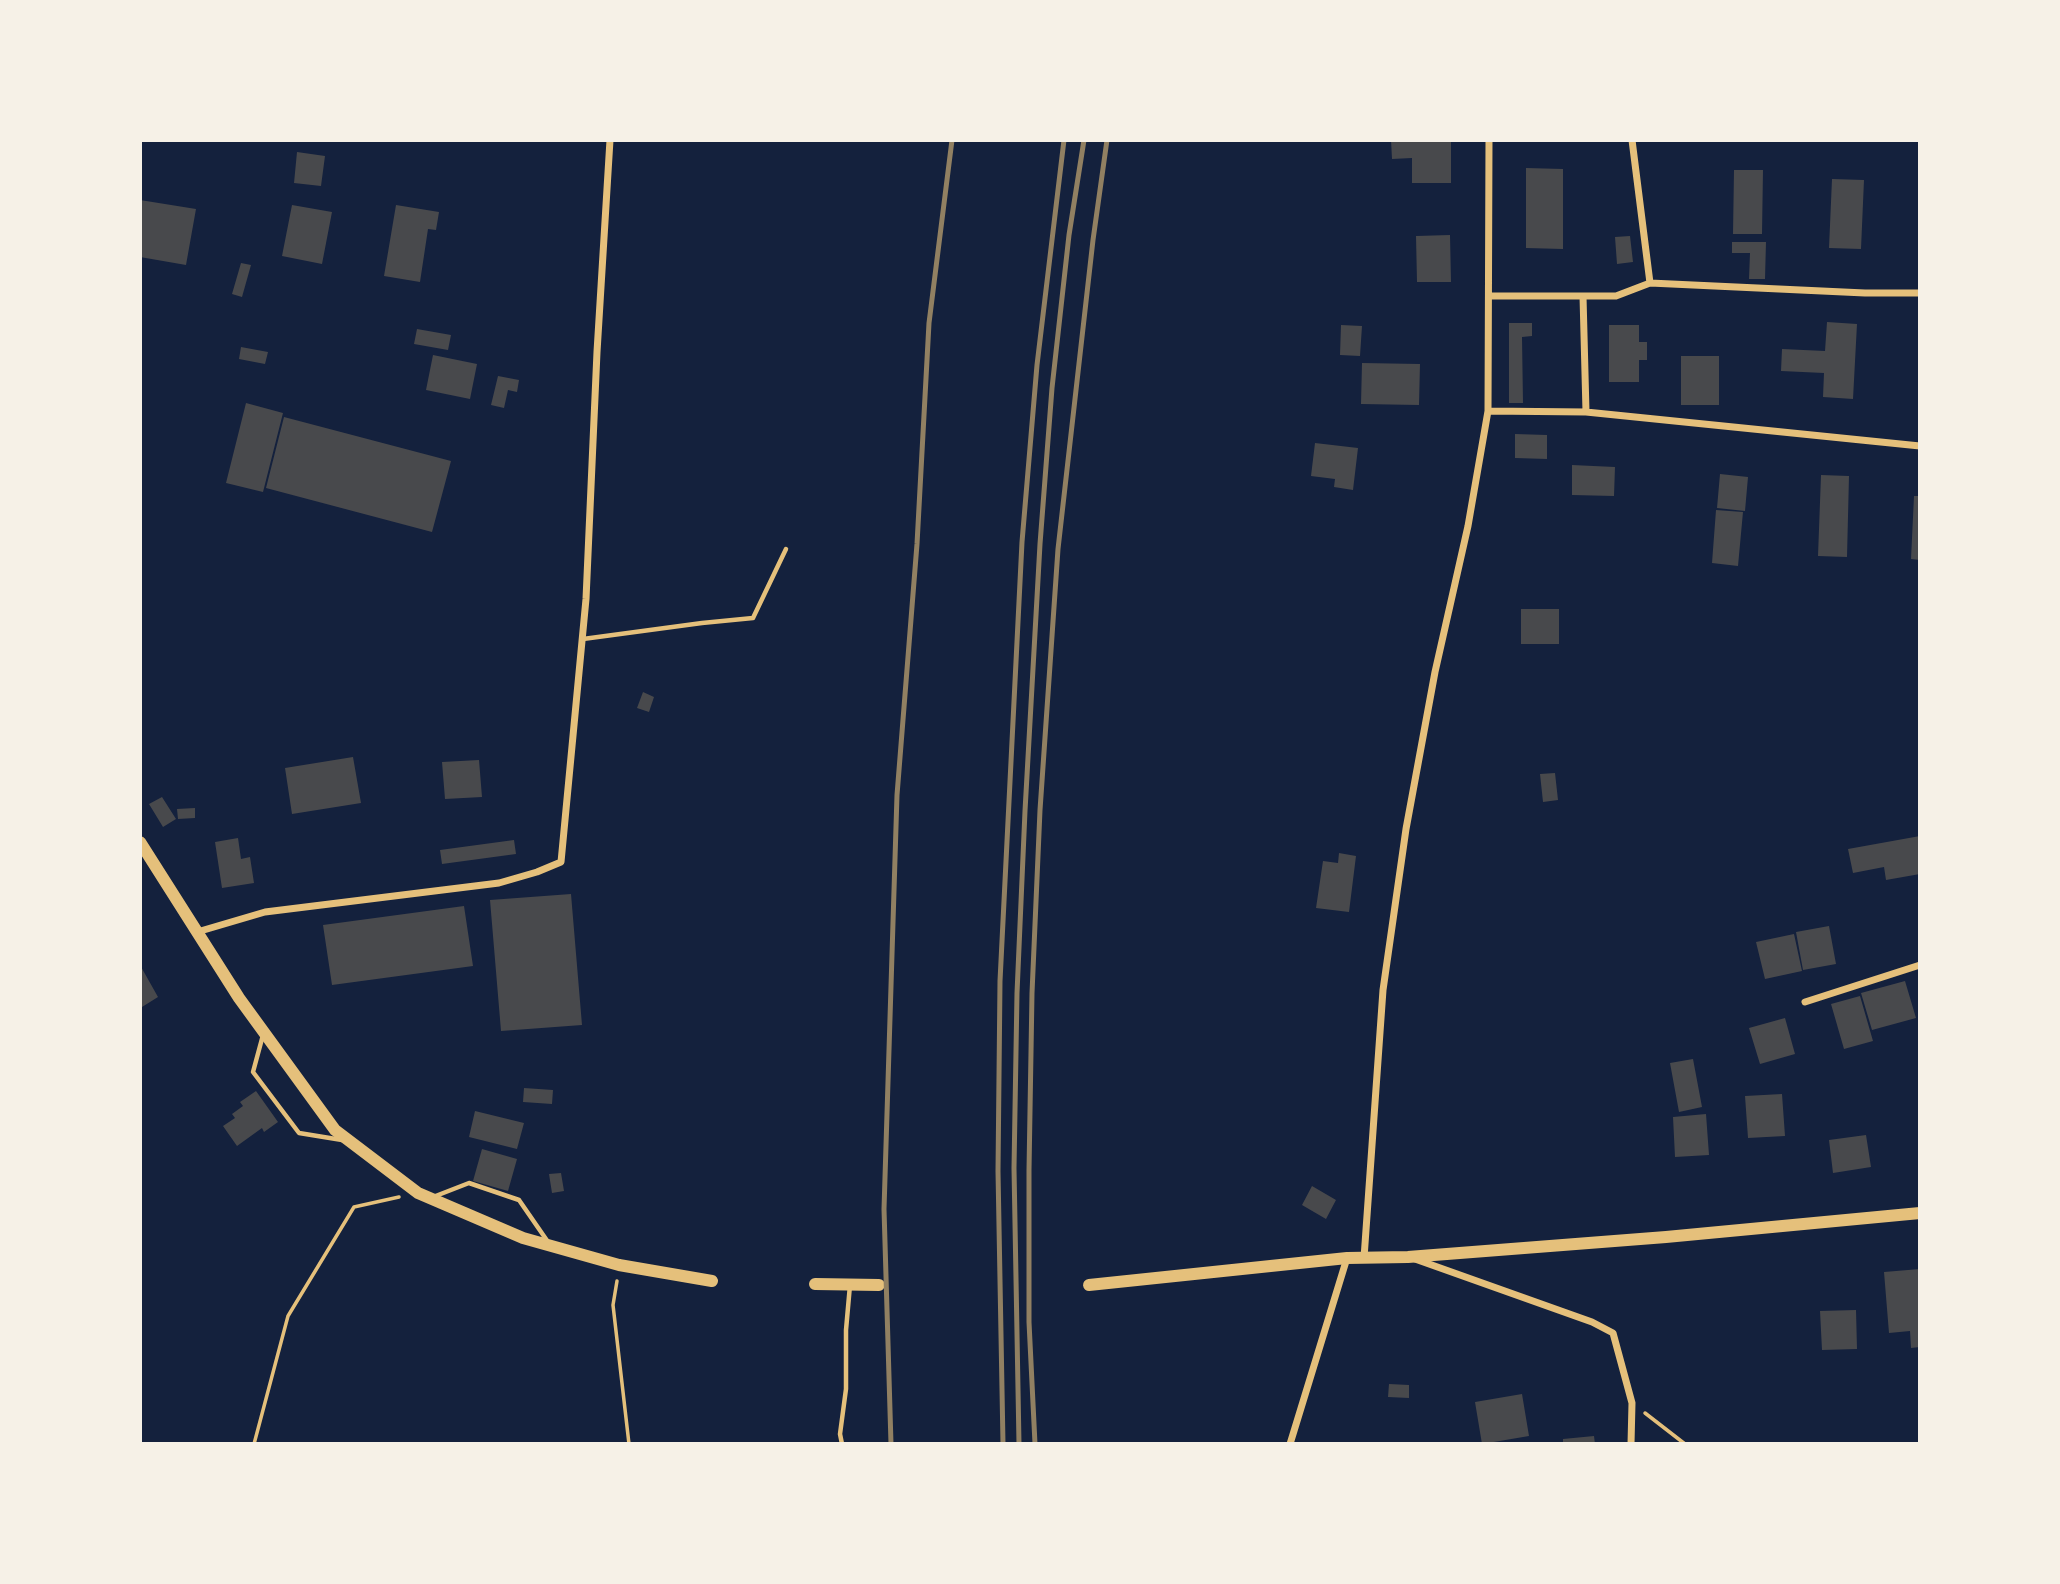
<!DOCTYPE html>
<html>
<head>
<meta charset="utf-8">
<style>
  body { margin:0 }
  #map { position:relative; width:2060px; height:1584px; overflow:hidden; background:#14213d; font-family:"Fira Sans",sans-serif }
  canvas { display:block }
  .frame { position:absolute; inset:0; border:142px solid #f6f1e7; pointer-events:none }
</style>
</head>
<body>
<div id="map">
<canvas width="2060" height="1584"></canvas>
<div class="frame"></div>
</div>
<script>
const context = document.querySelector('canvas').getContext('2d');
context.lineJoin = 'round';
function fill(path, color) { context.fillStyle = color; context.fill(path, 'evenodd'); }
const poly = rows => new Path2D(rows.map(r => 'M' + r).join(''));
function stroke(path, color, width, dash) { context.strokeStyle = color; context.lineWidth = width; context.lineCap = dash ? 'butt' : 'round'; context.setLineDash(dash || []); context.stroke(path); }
fill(poly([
  [1391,140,1451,140,1451,183,1412,183,1412,158,1392,159],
  [297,152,325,156,321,186,294,183],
  [1526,168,1563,169,1563,249,1526,248],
  [1734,170,1763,170,1762,234,1733,234],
  [1832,179,1864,180,1861,249,1829,248],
  [140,200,196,209,186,265,140,257],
  [292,205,332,212,322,264,282,256],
  [396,205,439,212,436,230,428,229,420,282,384,276],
  [1450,235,1451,282,1417,282,1416,236],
  [1630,236,1633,262,1617,264,1615,237],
  [1732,242,1766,242,1765,279,1749,279,1750,253,1732,253],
  [241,263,251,265,242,297,232,294],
  [1827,322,1857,324,1853,399,1823,397,1824,373,1781,371,1782,349,1825,351],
  [1509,323,1532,323,1532,336,1522,337,1523,403,1509,403],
  [1341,325,1362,326,1360,356,1340,355],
  [1609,325,1639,325,1639,342,1647,342,1647,360,1639,360,1639,382,1609,382],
  [417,329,451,335,448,350,414,344],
  [241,347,268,352,265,364,239,359],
  [433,355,477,364,470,399,426,390],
  [1681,356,1719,356,1719,405,1681,405],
  [1362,363,1420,364,1419,405,1361,404],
  [498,376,519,380,517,392,508,390,504,408,491,405],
  [246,403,283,413,263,492,226,483],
  [284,417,451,461,432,532,266,488],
  [1515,434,1547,435,1547,459,1515,458],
  [1315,443,1358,448,1353,490,1334,487,1335,479,1311,476],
  [1572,465,1615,467,1614,496,1572,495],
  [1720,474,1748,477,1745,511,1717,508],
  [1821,475,1849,476,1847,557,1818,556],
  [1914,496,1920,496,1920,560,1911,559],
  [1716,510,1743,512,1738,566,1712,563],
  [1521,609,1559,609,1559,644,1521,644],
  [643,692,654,697,649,712,637,708],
  [353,757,361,803,292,814,285,768],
  [479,760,482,797,445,799,442,762],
  [1555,773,1558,800,1543,802,1540,774],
  [162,797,176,819,163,827,149,804],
  [195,808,195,818,178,819,177,809],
  [1920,836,1920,874,1886,880,1884,867,1853,873,1848,849],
  [238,838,241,859,250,857,254,883,222,888,215,842],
  [514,840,516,854,442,864,440,850],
  [1339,853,1356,856,1349,912,1316,908,1323,861,1338,863],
  [571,894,582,1025,501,1031,490,900],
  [464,906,473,966,332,985,323,925],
  [1829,926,1836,964,1803,970,1796,932],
  [1794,934,1802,971,1765,979,1756,942],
  [140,965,158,997,142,1007,140,1003],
  [1905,981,1916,1018,1872,1030,1861,993],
  [1860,996,1873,1041,1844,1049,1831,1004],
  [1785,1018,1795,1054,1760,1064,1749,1028],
  [1693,1059,1702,1107,1679,1112,1670,1063],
  [524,1088,553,1090,552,1104,523,1102],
  [256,1091,278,1122,264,1132,262,1128,237,1146,223,1126,235,1118,232,1114,243,1106,240,1102],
  [1782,1094,1785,1136,1748,1138,1745,1096],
  [475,1111,524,1123,517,1149,469,1137],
  [1706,1114,1709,1155,1675,1157,1673,1117],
  [1866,1135,1871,1167,1833,1173,1829,1140],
  [482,1149,517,1159,508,1191,473,1181],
  [561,1173,564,1191,552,1193,549,1174],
  [1312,1186,1336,1200,1326,1219,1302,1205],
  [1920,1269,1920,1347,1911,1348,1910,1331,1889,1333,1884,1272],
  [1856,1310,1857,1349,1822,1350,1820,1311],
  [1389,1384,1409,1385,1409,1398,1388,1397],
  [1522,1394,1529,1436,1482,1444,1475,1402],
  [1594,1436,1595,1444,1563,1444,1563,1439]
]), '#48494c');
stroke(poly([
  [617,1281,613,1305,629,1444],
  [1645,1413,1685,1444],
  [254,1444,288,1316,354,1207,399,1197]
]), '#e5c07b', 3.5);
stroke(poly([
  [583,639,702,623,753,618,786,549],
  [263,1035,253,1072,299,1133,342,1140],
  [433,1197,469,1183,519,1200,548,1242],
  [842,1444,840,1434,846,1389,846,1330,850,1285]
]), '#e5c07b', 4.5);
stroke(poly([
  [1632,140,1650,283],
  [1489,296,1616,296,1650,283,1865,293,1920,293],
  [1583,296,1586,412],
  [1488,411,1586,412,1920,446],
  [197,932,265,912,499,883,537,872,561,862,586,599,597,352,610,140],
  [1805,1002,1920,965],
  [1364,1258,1383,990,1406,829,1435,672,1468,526,1488,411,1489,140],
  [1415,1259,1592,1322,1613,1333,1632,1403,1631,1444],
  [1290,1444,1347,1258]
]), '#e5c07b', 7);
stroke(poly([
  [140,842,239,998,335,1130,418,1193,523,1238,619,1265,712,1281],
  [815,1284,879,1285],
  [1089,1285,1347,1258,1408,1257,1666,1237,1920,1213]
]), '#e5c07b', 12);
stroke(poly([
  [891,1444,884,1209,897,795,917,544,929,323,952,140],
  [1003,1444,998,1171,1000,981,1022,542,1037,365,1064,140],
  [1019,1444,1014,1168,1017,993,1025,811,1040,544,1052,388,1069,235,1084,140],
  [1035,1444,1029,1322,1029,1170,1032,993,1040,810,1058,549,1093,240,1107,140]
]), '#918062', 5);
</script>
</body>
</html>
